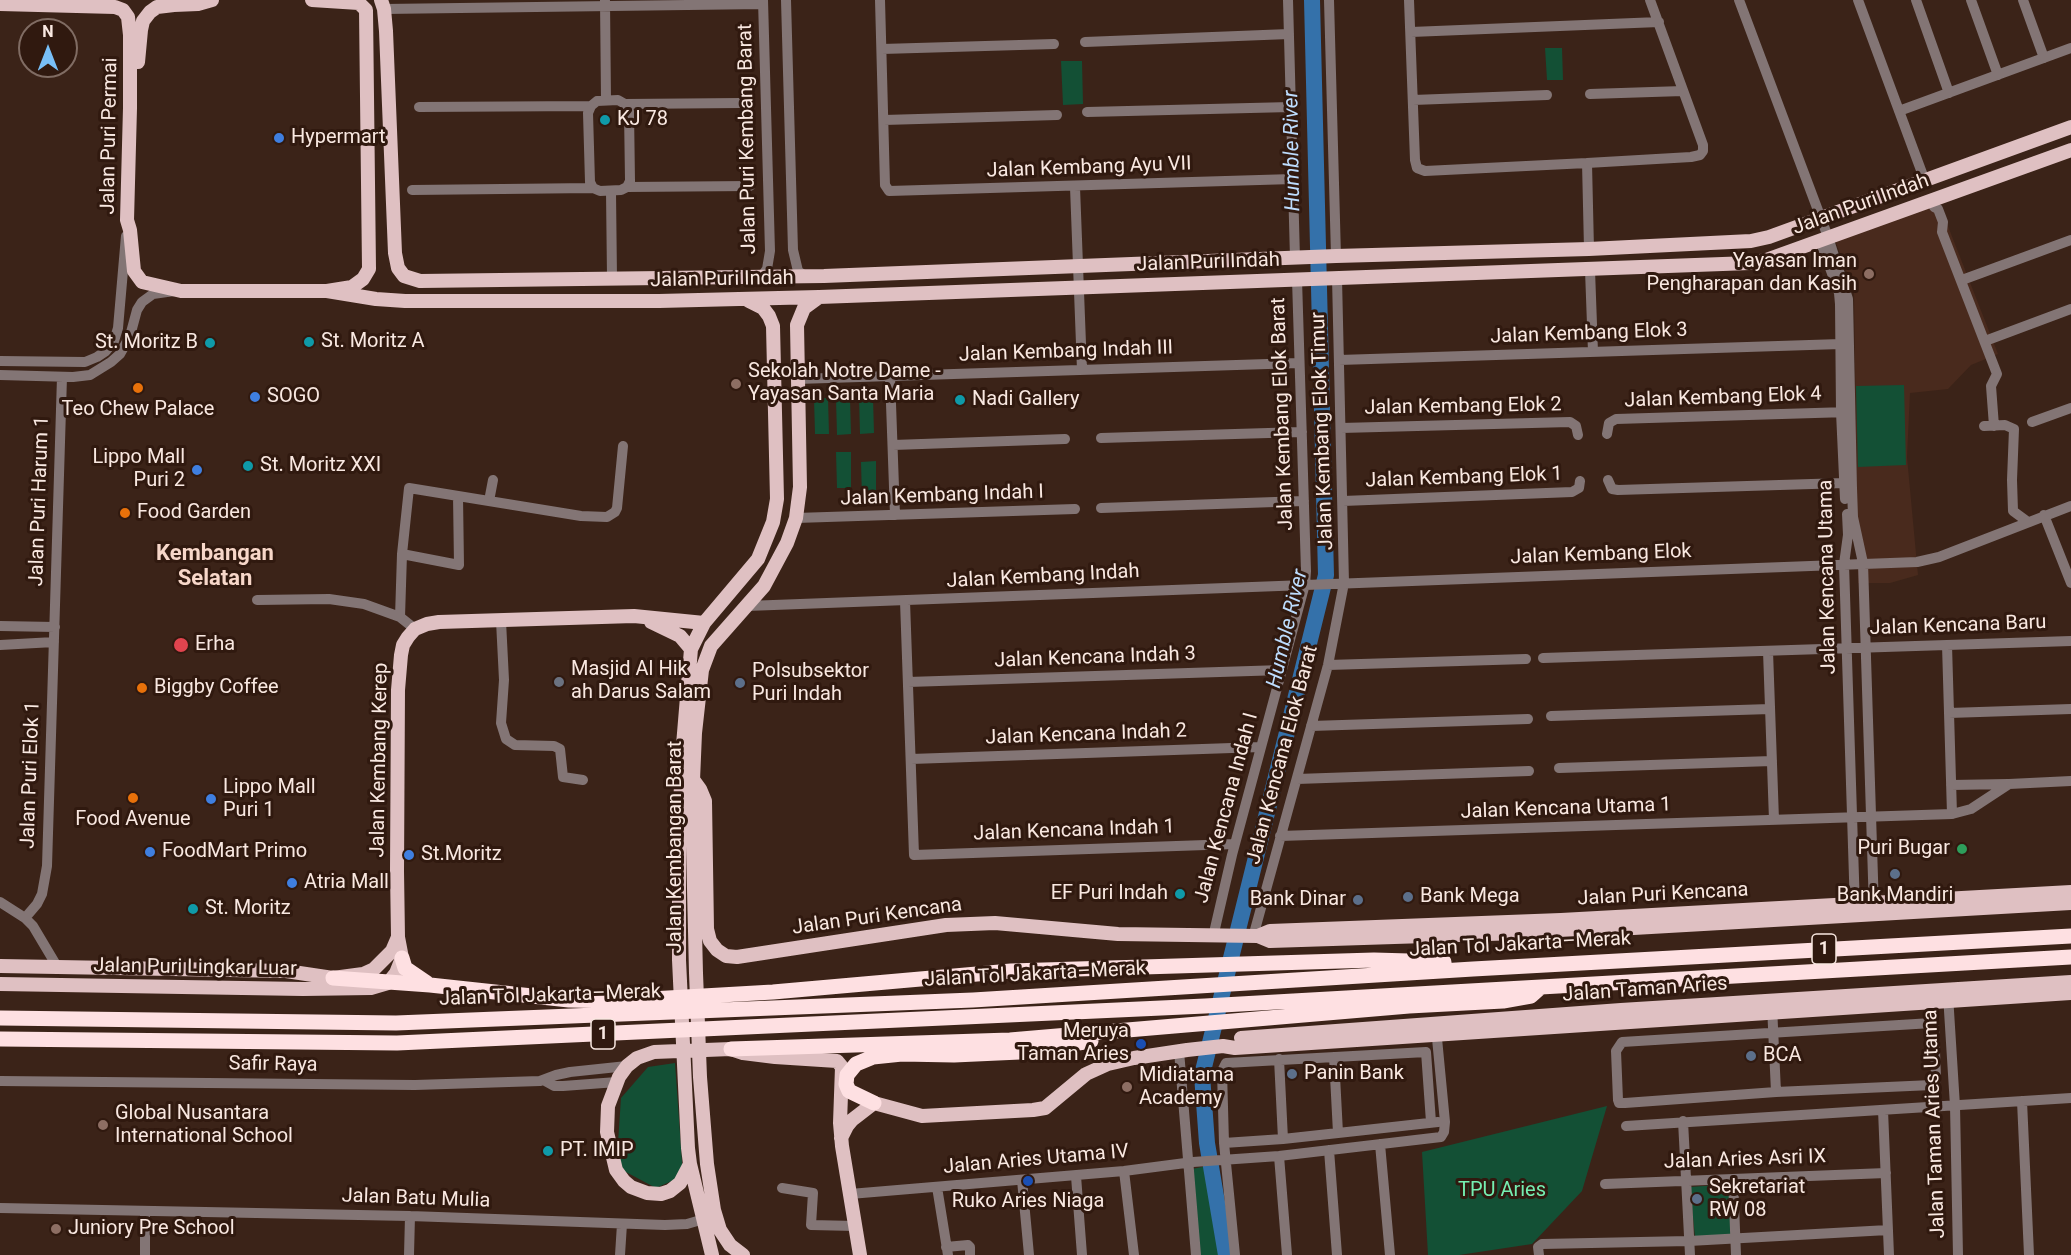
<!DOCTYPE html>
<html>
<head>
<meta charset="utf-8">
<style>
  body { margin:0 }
  #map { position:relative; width:2071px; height:1255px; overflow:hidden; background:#3b2318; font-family:Roboto,sans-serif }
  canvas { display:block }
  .north { position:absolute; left:18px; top:18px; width:60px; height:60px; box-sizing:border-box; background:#30190f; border:2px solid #806c63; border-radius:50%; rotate:0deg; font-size:16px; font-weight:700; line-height:24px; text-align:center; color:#f9e8e1 }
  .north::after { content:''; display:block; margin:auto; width:21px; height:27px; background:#78bff7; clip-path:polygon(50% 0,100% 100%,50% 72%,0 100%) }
</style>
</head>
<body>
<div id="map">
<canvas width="2071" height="1255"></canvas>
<div class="north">N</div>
</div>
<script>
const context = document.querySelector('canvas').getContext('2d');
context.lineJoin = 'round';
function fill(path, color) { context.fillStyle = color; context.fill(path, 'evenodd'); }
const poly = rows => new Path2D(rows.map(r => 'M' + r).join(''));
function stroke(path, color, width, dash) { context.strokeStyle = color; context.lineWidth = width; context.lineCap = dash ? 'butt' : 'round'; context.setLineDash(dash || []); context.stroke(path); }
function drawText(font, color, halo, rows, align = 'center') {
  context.font = font + ' Roboto,sans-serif'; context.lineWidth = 6; context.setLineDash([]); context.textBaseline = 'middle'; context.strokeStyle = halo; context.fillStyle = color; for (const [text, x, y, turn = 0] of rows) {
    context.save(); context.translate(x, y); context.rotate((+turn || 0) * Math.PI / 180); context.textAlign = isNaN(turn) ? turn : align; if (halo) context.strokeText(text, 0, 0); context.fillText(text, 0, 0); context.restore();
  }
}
fill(poly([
  [1935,193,1998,354,1971,365,1948,389,1910,393,1907,457,1918,575,1890,583,1858,583,1854,291,1832,232]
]), '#492a1d');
fill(poly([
  [1545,48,1562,48,1563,80,1547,80],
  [1061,61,1082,61,1083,104,1063,105],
  [1904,385,1906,465,1858,467,1856,386],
  [859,397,873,397,874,433,860,434],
  [814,398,828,398,829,434,815,434],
  [850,398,851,434,837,435,836,399],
  [836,452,851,452,851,488,837,488],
  [876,461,876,498,862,498,861,462],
  [675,1063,683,1176,656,1188,624,1171,617,1158,621,1098,648,1067],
  [1607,1106,1582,1191,1532,1244,1459,1255,1428,1255,1422,1152],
  [1207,1166,1222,1255,1200,1255,1192,1169],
  [1731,1184,1733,1236,1695,1237,1690,1187]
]), '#135035');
stroke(poly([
  [1226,1255,1207,1143,1202,1075,1326,575,1312,0]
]), '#3471aa', 16);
stroke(poly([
  [786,0,793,250,798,271,805,276],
  [880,0,885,185,889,191,1293,179],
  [1288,0,1295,258],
  [1329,0,1336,256],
  [1409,0,1415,160,1417,168,1425,171,1587,163,1589,249],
  [1739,0,1828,237,1848,299,1852,488,1853,517,1863,563,1874,909],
  [1858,0,1925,181],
  [1916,0,1949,93],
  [1971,0,1998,75],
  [2023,0,2044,58],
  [605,1,606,100],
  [384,9,763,4],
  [1411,32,1659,22],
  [1085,42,1289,34],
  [882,49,1054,44],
  [1590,94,1683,91],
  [1413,100,1547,95],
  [625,104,629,111,630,181,627,187,621,190,600,191,593,188,590,182,588,113,591,106,597,101,618,100,625,104,741,103],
  [419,107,591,106],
  [1899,111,2071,48],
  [1087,112,1291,107],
  [884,120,1057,115],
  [1587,163,1691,157,1700,155,1703,151,1703,145,1650,0],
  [627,187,750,186],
  [1075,187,1082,370],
  [412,190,593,188],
  [611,192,612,278],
  [1932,200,1934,207,1938,209,1943,222,1942,232,1997,374,1991,386,1994,426],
  [1820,240,1839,293,1840,304,1841,412,1845,499],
  [1590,270,1593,352],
  [762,276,767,269,770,251,763,0],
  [1962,280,2071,240],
  [1985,341,2071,309],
  [1339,360,1841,344],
  [0,361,85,362,97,357,106,351,114,341,118,328,126,236],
  [0,375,73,377,90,375,111,362,120,354,130,336,137,310,142,302,153,294,174,291],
  [890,376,895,515],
  [797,379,1299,363],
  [2032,422,2071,408],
  [1984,426,2005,425,2014,429,2012,480,2013,511,2028,522],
  [1341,428,1570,422,1576,426,1578,435],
  [1607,434,1609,423,1616,419,1848,412],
  [1101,438,1302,432],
  [893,445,1065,439],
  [1608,480,1612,489,1618,490,1844,483],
  [489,501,493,480],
  [1343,501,1572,492,1579,488,1580,481],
  [1101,508,1304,501],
  [1847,514,1848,535,1844,564,1845,595,1855,909],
  [2044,515,2071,583],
  [796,518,1075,509],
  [402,554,459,565,458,496],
  [257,600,329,599,364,604,400,617,415,629],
  [905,601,914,855,1235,844],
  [747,606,1917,562,1939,557,2071,506],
  [400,617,402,554,409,488,581,516,607,517,615,512,617,508,623,446],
  [501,621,504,680,501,723,506,739,515,745,554,746,560,749,563,777,583,780],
  [0,626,55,627],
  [0,645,54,642],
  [1947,645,1952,814],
  [1768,651,1774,820],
  [1543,658,2071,641],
  [1328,665,1526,659],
  [908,682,1282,670],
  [1949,713,2071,709],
  [1551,716,1770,709],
  [1311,726,1528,719],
  [911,759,1261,747],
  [1559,768,1772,761],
  [1297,779,1529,771],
  [1951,785,2008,784],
  [1280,836,1952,814,1971,809,2009,784,2071,781],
  [0,902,25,918,33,926,58,968],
  [25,918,37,904,42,894,47,866,62,377],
  [1213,937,1232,855,1305,584,1306,571,1297,279],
  [1253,937,1328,665,1344,583,1337,278],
  [1948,995,1955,1106,1958,1255],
  [1772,1006,1776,1092],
  [1932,1023,1934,1026,1936,1077,1935,1083,1932,1085,1776,1092,1625,1103,1619,1103,1618,1100,1616,1051,1622,1042,1932,1023],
  [1179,1051,1196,1255],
  [1334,1057,1338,1133,1438,1122],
  [1279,1059,1283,1139,1338,1133],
  [0,1081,415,1085,540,1081,556,1075,570,1072,627,1066],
  [545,1081,554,1086,563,1086,617,1082],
  [2022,1101,2029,1255],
  [1883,1110,1889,1255],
  [1683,1121,1690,1255],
  [1626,1126,2071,1098],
  [1224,1143,1283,1139],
  [1380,1144,1390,1255],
  [1329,1150,1337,1255],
  [1279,1156,1287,1255],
  [1124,1171,1134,1255],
  [1076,1176,1082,1255],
  [1733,1179,1736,1255],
  [1022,1180,1029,1255],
  [1605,1184,1886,1173],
  [937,1187,948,1255],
  [782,1188,813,1193,811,1225,855,1226],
  [850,1194,1124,1171,1193,1162,1279,1156,1441,1137,1444,1132,1445,1122,1436,1028],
  [0,1208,410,1216,665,1225,687,1224,704,1219],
  [145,1211,145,1255],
  [946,1247,968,1245,970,1247,970,1255],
  [409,1255,410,1216],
  [620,1255,622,1224],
  [1235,1255,1224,1143,1222,1071,1226,1063,1426,1052,1431,1122],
  [1539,1255,1538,1247,1542,1244,1689,1241,1888,1230]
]), '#837575', 10);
stroke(poly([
  [381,0,384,9,386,31,395,253,398,268,404,276,420,281,824,276,1336,256,1589,249,1751,241,1769,237,2071,127],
  [0,4,115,7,123,10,128,17,130,35,130,108,127,220,130,230,134,271,142,282,181,291,327,291,352,287,363,279,369,269,366,10,359,3,312,0],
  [138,62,141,30,143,21,150,12,157,7,174,5,198,4,212,0],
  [327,291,376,299,405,301,659,301,819,297,1750,263,1766,260,2071,150],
  [651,622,680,636,691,649],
  [692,778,700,789,705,801,707,929,710,941,717,950,726,956,737,957,946,925,995,923,1118,934,1258,936,1270,941,1581,931,2071,903],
  [1258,936,1270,931,1561,920,2071,892],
  [0,966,286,971,333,978,363,974,374,969,392,951,398,937],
  [0,984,303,989,371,988,388,983,396,973,402,958,398,937,397,871,398,690,401,655,403,645,408,637,415,629,427,624,439,622,634,616,704,623],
  [1241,1038,1621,1010,2071,982],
  [841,1138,847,1126,852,1120,874,1103,922,1116,1033,1110,1045,1108,1086,1074,1108,1064,1134,1058,1187,1050,1223,1046,1235,1048,2071,993],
  [690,1164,680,1183,670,1191,661,1194,647,1193,631,1187,624,1181,616,1170,607,1132,608,1106,619,1077,627,1066,637,1058,654,1052,731,1049,743,1053,775,1057,837,1061,842,1067,840,1123,842,1146,860,1255],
  [712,1255,690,1164,688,1148,679,960,679,825,683,745,691,649,704,623,758,559,773,522,777,499,773,326,769,316,763,308,749,301],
  [743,1255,730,1245,720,1230,714,1210,707,1164,700,1077,696,973,692,804,695,733,702,670,711,646,764,586,787,543,796,518,800,487,797,325,804,308,819,297]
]), '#dfc0c2', 14);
stroke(poly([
  [402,958,405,968,427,983],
  [333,978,430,985,569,1000,616,1001,773,992,1011,971,1374,960,1444,962],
  [0,1018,396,1023,973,1000,1473,969,2071,936],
  [0,1039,397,1043,1205,1006,2071,957],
  [731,1049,1010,1040,1409,1006,1503,1001,1531,996,1540,988],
  [874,1103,849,1091,846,1084,847,1075,856,1064,873,1057,902,1054,954,1055,1020,1052,1091,1041]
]), '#fee0e2', 15);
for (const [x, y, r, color] of [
  [605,120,6,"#0f9aa8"],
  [279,138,6,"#3f7fe0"],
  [1869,274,6,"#8d6e63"],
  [309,342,6,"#0f9aa8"],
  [210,343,6,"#0f9aa8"],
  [736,384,6,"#8d6e63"],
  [138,388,6,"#e8710a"],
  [255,397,6,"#3f7fe0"],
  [960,400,6,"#0f9aa8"],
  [248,466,6,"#0f9aa8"],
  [197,470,6,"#3f7fe0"],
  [125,513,6,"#e8710a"],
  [181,645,8,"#e0444e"],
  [559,682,6,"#6b7280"],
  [740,683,6,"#5c6f8a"],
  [142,688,6,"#e8710a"],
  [133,798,6,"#e8710a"],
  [211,799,6,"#3f7fe0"],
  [1962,849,6,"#2e9e5b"],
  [150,852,6,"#3f7fe0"],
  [409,855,6,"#3f7fe0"],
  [1895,874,6,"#5c6f8a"],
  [292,883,6,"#3f7fe0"],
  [1180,894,6,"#0f9aa8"],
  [1408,897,6,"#5c6f8a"],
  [1358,900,6,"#5c6f8a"],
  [193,909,6,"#0f9aa8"],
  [1141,1044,6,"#1a4fb4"],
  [1751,1056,6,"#5c6f8a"],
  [1292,1074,6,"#5c6f8a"],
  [1127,1087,6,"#8d6e63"],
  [103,1125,6,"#8d6e63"],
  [548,1151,6,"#0f9aa8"],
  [1028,1181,6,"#1a4fb4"],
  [1697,1199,6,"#5c6f8a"],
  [56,1229,6,"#8d6e63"]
]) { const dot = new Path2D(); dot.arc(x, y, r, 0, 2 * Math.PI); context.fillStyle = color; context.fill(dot); stroke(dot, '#30190f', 2); }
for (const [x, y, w] of [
  [1824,949,24],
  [603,1034,24]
]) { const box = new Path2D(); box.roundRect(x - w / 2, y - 15, w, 30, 4.5); context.fillStyle = '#30190f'; context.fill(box); stroke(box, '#f9e8e1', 1.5); }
drawText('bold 18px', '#f9e8e1', null, [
  ["1",1824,949],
  ["1",603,1034]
]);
drawText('20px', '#f9e8e1', '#30190f', [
  ["KJ 78",617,120],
  ["Hypermart",291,138],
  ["Yayasan Iman",1857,262,"right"],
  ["Pengharapan dan Kasih",1857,285,"right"],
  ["St. Moritz A",321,342],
  ["St. Moritz B",198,343,"right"],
  ["Sekolah Notre Dame -",748,372],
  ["Yayasan Santa Maria",748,395],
  ["SOGO",267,397],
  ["Nadi Gallery",972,400],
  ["Teo Chew Palace",138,410,"center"],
  ["Lippo Mall",185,458,"right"],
  ["Puri 2",185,481,"right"],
  ["St. Moritz XXI",260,466],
  ["Food Garden",137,513],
  ["Erha",195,645],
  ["Masjid Al Hik",571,670],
  ["ah Darus Salam",571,693],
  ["Polsubsektor",752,672],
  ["Puri Indah",752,695],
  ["Biggby Coffee",154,688],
  ["Lippo Mall",223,788],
  ["Puri 1",223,811],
  ["Food Avenue",133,820,"center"],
  ["Puri Bugar",1950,849,"right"],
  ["FoodMart Primo",162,852],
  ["St.Moritz",421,855],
  ["Atria Mall",304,883],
  ["EF Puri Indah",1168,894,"right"],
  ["Bank Mandiri",1895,896,"center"],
  ["Bank Mega",1420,897],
  ["Bank Dinar",1346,900,"right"],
  ["St. Moritz",205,909],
  ["Meruya",1129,1032,"right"],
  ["Taman Aries",1129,1055,"right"],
  ["BCA",1763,1056],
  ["Panin Bank",1304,1074],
  ["Midiatama",1139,1076],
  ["Academy",1139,1099],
  ["Global Nusantara",115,1114],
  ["International School",115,1137],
  ["PT. IMIP",560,1151],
  ["Sekretariat",1709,1188],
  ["RW 08",1709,1211],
  ["Ruko Aries Niaga",1028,1202,"center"],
  ["Juniory Pre School",68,1229]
], 'left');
drawText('20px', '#f9e8e1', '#30190f', [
  ["Jalan Puri Permai",110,136,-89],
  ["Jalan Puri Kembang Barat",748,139,-91],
  ["Jalan Kembang Ayu VII",1089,168,-2],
  ["Jalan Puri Indah",1861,205,-20],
  ["Jalan Puri Indah",1208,263,-2],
  ["Jalan Puri Indah",722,280,-1],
  ["Jalan Kembang Elok 3",1589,334,-2],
  ["Jalan Kembang Indah III",1066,352,-2],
  ["Jalan Kembang Elok 4",1723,398,-2],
  ["Jalan Kembang Elok 2",1463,407,-1],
  ["Jalan Kembang Elok Barat",1283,414,-92],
  ["Jalan Kembang Elok Timur",1323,431,-92],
  ["Jalan Kembang Elok 1",1464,478,-2],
  ["Jalan Kembang Indah I",942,496,-2],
  ["Jalan Puri Harum 1",40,501,-88],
  ["Jalan Kembang Elok",1601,555,-2],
  ["Jalan Kembang Indah",1043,577,-3],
  ["Jalan Kencana Utama",1828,577,-91],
  ["Jalan Kencana Baru",1958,626,-2],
  ["Jalan Kencana Indah 3",1095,658,-2],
  ["Jalan Kencana Indah 2",1086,735,-2],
  ["Jalan Kencana Elok Barat",1283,755,-75],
  ["Jalan Kembang Kerep",380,760,-89],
  ["Jalan Puri Elok 1",31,775,-88],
  ["Jalan Kencana Indah I",1227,808,-75],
  ["Jalan Kencana Utama 1",1566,809,-2],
  ["Jalan Kencana Indah 1",1074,831,-2],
  ["Jalan Kembangan Barat",676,847,-90],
  ["Jalan Puri Kencana",1663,895,-3],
  ["Jalan Puri Kencana",877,917,-8],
  ["Jalan Tol Jakarta–Merak",1520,945,-3],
  ["Jalan Puri Lingkar Luar",195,968,1],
  ["Jalan Tol Jakarta–Merak",1035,975,-3],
  ["Jalan Taman Aries",1645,990,-4],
  ["Jalan Tol Jakarta–Merak",550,996,-2],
  ["Safir Raya",273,1065,1],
  ["Jalan Taman Aries Utama",1935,1124,-92],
  ["Jalan Aries Utama IV",1036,1160,-5],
  ["Jalan Aries Asri IX",1745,1160,-2],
  ["Jalan Batu Mulia",416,1199,2]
]);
drawText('20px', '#75eeb1', '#30190f', [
  ["TPU Aries",1502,1191]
]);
drawText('italic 21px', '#bddcfd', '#30190f', [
  ["Humble River",1293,151,-91],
  ["Humble River",1288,629,-77]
]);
drawText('bold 22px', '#f7d7c9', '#30190f', [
  ["Kembangan",215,554],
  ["Selatan",215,579]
]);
</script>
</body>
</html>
